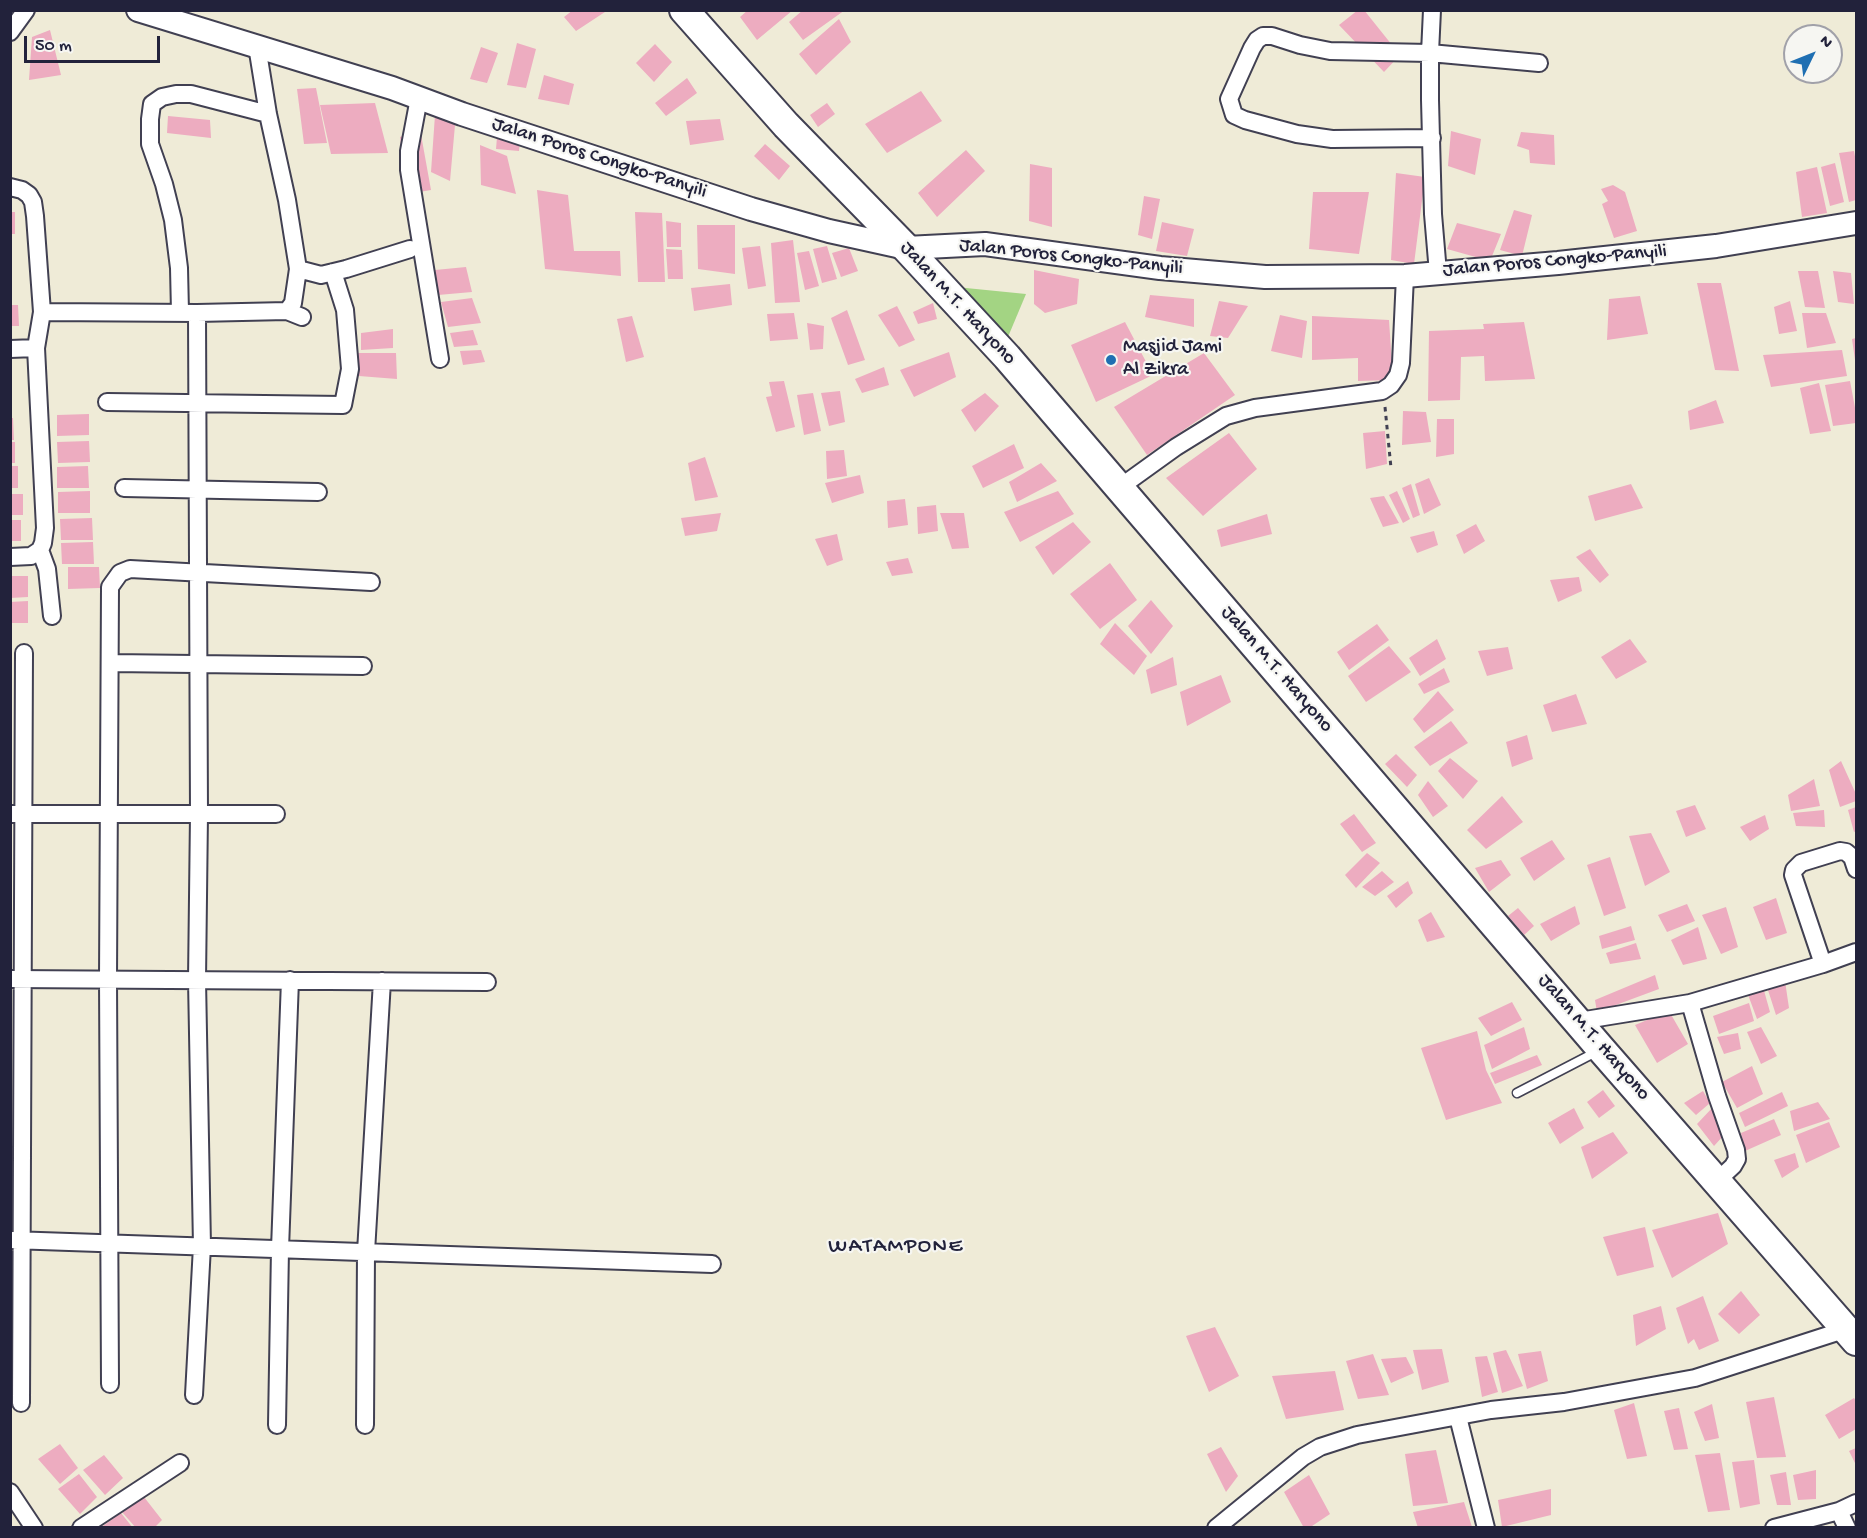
<!DOCTYPE html>
<html>
<head>
<meta charset="utf-8">
<style>
  body { margin:0 }
  #map { position:relative; width:1867px; height:1538px; overflow:hidden; background:#efebd7; font-family:"Gochi Hand",sans-serif }
  canvas { display:block }
  .frame { position:absolute; inset:0; border:12px solid #22223b; pointer-events:none }
  .north { position:absolute; left:1783px; top:24px; width:60px; height:60px; box-sizing:border-box; background:#f6f6f2; border:2px solid #a1a1a9; border-radius:50%; rotate:47deg; font-size:16px; font-weight:700; line-height:24px; text-align:center; color:#22223b }
  .north::after { content:''; display:block; margin:auto; width:21px; height:27px; background:#1f6fb2; clip-path:polygon(50% 0,100% 100%,50% 72%,0 100%) }
  .scale { position:absolute; left:24px; top:36px; width:136px; height:27px; box-sizing:border-box; border:3px solid #22223b; border-top:0; padding-left:8px; font-size:18px; line-height:21px; white-space:nowrap; color:#22223b; -webkit-text-stroke:4px #f6f6f2; paint-order:stroke }
</style>
</head>
<body>
<div id="map">
<canvas width="1867" height="1538"></canvas>
<div class="frame"></div>
<div class="north">N</div>
<div class="scale">50 m</div>
</div>
<script>
const context = document.querySelector('canvas').getContext('2d');
context.lineJoin = 'round';
function fill(path, color) { context.fillStyle = color; context.fill(path, 'evenodd'); }
const poly = rows => new Path2D(rows.map(r => 'M' + r).join(''));
function stroke(path, color, width, dash) { context.strokeStyle = color; context.lineWidth = width; context.lineCap = dash ? 'butt' : 'round'; context.setLineDash(dash || []); context.stroke(path); }
function drawText(font, color, halo, rows, align = 'center') {
  context.font = font + ' "Gochi Hand",sans-serif'; context.lineWidth = 4.5; context.setLineDash([]); context.textBaseline = 'middle'; context.strokeStyle = halo; context.fillStyle = color; for (const [text, x, y, turn = 0] of rows) {
    context.save(); context.translate(x, y); context.rotate((+turn || 0) * Math.PI / 180); context.textAlign = isNaN(turn) ? turn : align; if (halo) context.strokeText(text, 0, 0); context.fillText(text, 0, 0); context.restore();
  }
}
fill(poly([
  [956,287,1026,294,1005,344]
]), '#a3d483');
fill(poly([
  [573,10,608,10,576,31,564,17],
  [748,10,793,10,757,40,740,17],
  [803,10,845,10,803,40,789,22],
  [1358,10,1364,10,1400,55,1384,72,1339,25],
  [839,19,851,42,816,75,799,54],
  [50,30,61,75,29,80,32,37],
  [517,43,536,49,526,88,507,85],
  [655,44,672,62,654,82,636,63],
  [481,47,498,53,487,83,470,79],
  [544,75,574,84,569,105,538,99],
  [687,78,697,93,666,116,655,103],
  [316,88,327,143,304,144,297,89],
  [921,91,942,121,887,153,865,124],
  [375,103,388,153,331,154,320,105],
  [827,103,835,114,818,127,810,115],
  [435,115,455,125,450,181,431,172],
  [168,116,210,120,211,138,167,133],
  [720,119,724,140,690,145,686,121],
  [420,129,431,190,407,194,400,137],
  [1451,131,1481,139,1475,175,1448,166],
  [1521,132,1554,135,1555,165,1530,163,1529,150,1517,146],
  [497,137,520,140,519,151,496,149],
  [765,144,790,166,779,180,754,156],
  [480,145,507,156,516,194,481,185],
  [966,150,985,171,937,217,918,193],
  [1854,151,1856,162,1856,200,1849,202,1839,153],
  [1835,163,1844,202,1830,206,1821,167],
  [1030,164,1052,168,1052,227,1029,221],
  [1817,167,1827,213,1802,217,1796,172],
  [1396,173,1425,177,1414,264,1391,260],
  [1613,185,1625,192,1637,231,1614,238,1602,204,1608,201,1601,189],
  [537,190,568,195,574,251,620,251,621,276,545,269],
  [1313,192,1369,192,1359,254,1309,249],
  [1144,196,1160,199,1152,239,1138,235],
  [1514,210,1532,215,1522,256,1500,250],
  [10,212,15,212,15,234,10,234],
  [635,212,662,213,665,282,638,282],
  [666,221,681,223,681,247,667,247],
  [1162,222,1194,229,1187,256,1156,251],
  [1457,223,1501,234,1490,261,1447,249],
  [697,225,735,225,735,274,698,269],
  [793,240,800,302,775,303,771,243],
  [760,246,766,286,748,289,742,248],
  [827,246,837,279,822,283,813,249],
  [849,248,858,271,841,277,832,253],
  [666,249,682,250,683,279,668,279],
  [809,251,819,286,805,290,797,253],
  [466,267,472,292,438,295,435,270],
  [1034,270,1079,279,1077,304,1045,313,1034,304],
  [1798,271,1818,271,1825,308,1805,307],
  [1833,271,1851,273,1854,304,1838,302],
  [1697,283,1721,283,1739,371,1715,370],
  [730,284,732,305,694,311,691,288],
  [1150,295,1194,299,1194,327,1145,317],
  [1640,296,1648,334,1607,340,1609,299],
  [472,298,481,323,448,327,441,302],
  [1219,301,1248,306,1228,338,1210,336],
  [1790,301,1797,331,1779,334,1774,307],
  [933,303,937,319,918,324,913,312],
  [10,305,18,305,19,326,10,326],
  [897,306,915,340,899,347,878,315],
  [847,310,865,360,848,365,831,318],
  [794,313,798,339,770,341,767,314],
  [1802,313,1826,313,1836,343,1807,348],
  [1280,315,1307,321,1302,358,1271,351],
  [632,316,644,357,626,362,617,319],
  [1312,316,1389,320,1393,380,1358,381,1358,358,1312,360],
  [1125,322,1153,375,1096,402,1071,345],
  [1524,322,1535,379,1485,381,1484,356,1461,357,1460,400,1428,401,1429,331,1484,329,1483,324],
  [807,323,824,326,823,349,810,350],
  [393,329,393,348,361,350,361,333],
  [473,330,478,345,454,347,450,333],
  [1856,338,1856,359,1855,360,1852,339],
  [481,350,485,362,463,365,460,351],
  [1842,350,1847,376,1771,387,1763,355],
  [949,352,956,377,914,397,900,370],
  [356,353,396,353,397,379,359,376],
  [1204,353,1235,395,1147,455,1114,407],
  [884,367,889,385,862,393,855,379],
  [784,381,795,427,776,432,766,397,772,396,769,382],
  [1850,381,1856,413,1856,423,1833,426,1825,385],
  [1819,383,1831,431,1810,434,1800,388],
  [840,391,845,422,829,426,821,393],
  [813,393,821,431,804,435,797,395],
  [985,393,999,406,975,432,961,410],
  [1716,400,1724,423,1690,430,1688,411],
  [1403,411,1426,412,1431,442,1402,445],
  [89,414,89,435,57,436,57,415],
  [10,418,13,418,14,440,10,440],
  [1437,419,1454,419,1454,454,1436,457],
  [1385,431,1387,464,1366,469,1363,433],
  [1229,433,1257,469,1203,516,1166,478],
  [89,441,90,462,58,463,57,442],
  [10,442,15,442,15,463,10,463],
  [1014,444,1024,468,983,488,972,466],
  [844,450,847,476,827,479,826,451],
  [705,457,718,497,695,501,688,463],
  [1041,463,1057,481,1017,502,1009,482],
  [10,466,18,466,18,488,10,488],
  [88,466,89,488,57,488,57,467],
  [860,475,864,493,832,503,825,483],
  [1429,478,1441,505,1424,514,1415,484],
  [1411,484,1420,515,1413,518,1402,488],
  [1631,484,1643,508,1595,521,1588,496],
  [90,491,90,513,58,513,58,492],
  [1058,491,1074,514,1020,542,1004,512],
  [1397,491,1410,519,1403,523,1389,495],
  [10,494,23,494,23,515,10,515],
  [1384,496,1399,523,1383,527,1370,498],
  [905,499,908,525,888,528,887,501],
  [936,505,938,531,918,534,917,507],
  [721,513,717,531,685,536,681,518],
  [940,513,964,513,969,548,952,549],
  [1267,514,1272,534,1221,547,1217,530],
  [92,518,93,540,61,540,60,519],
  [10,520,21,520,21,541,10,541],
  [1073,522,1091,542,1053,575,1035,547],
  [1476,524,1485,541,1464,554,1456,535],
  [1434,531,1438,545,1417,553,1410,537],
  [837,534,843,560,827,566,815,539],
  [93,542,94,564,62,564,61,543],
  [1590,549,1609,575,1600,583,1576,557],
  [908,558,913,573,892,576,886,562],
  [1110,563,1137,600,1100,629,1070,594],
  [68,567,99,567,100,588,68,589],
  [10,576,28,576,28,597,10,598],
  [1579,577,1582,591,1558,602,1550,580],
  [1151,600,1173,626,1151,654,1128,626],
  [28,601,28,623,10,623,10,602],
  [1115,623,1147,656,1134,675,1100,644],
  [1377,624,1389,640,1349,670,1337,652],
  [1437,639,1446,659,1420,676,1409,658],
  [1630,639,1647,662,1616,679,1601,657],
  [1389,646,1411,672,1366,702,1348,676],
  [1508,647,1513,669,1487,676,1478,651],
  [1173,657,1177,685,1151,694,1146,670],
  [1444,668,1450,682,1424,694,1418,684],
  [1221,675,1231,702,1187,726,1180,692],
  [1438,691,1454,710,1424,733,1413,719],
  [1576,694,1587,724,1552,732,1543,705],
  [1451,721,1468,743,1430,766,1414,747],
  [1527,735,1533,759,1512,767,1506,742],
  [1396,754,1417,775,1407,787,1385,764],
  [1450,758,1478,781,1463,799,1438,771],
  [1841,761,1856,794,1856,801,1840,807,1829,770],
  [1814,779,1820,806,1791,811,1788,795],
  [1428,781,1448,806,1433,817,1418,795],
  [1502,796,1523,822,1486,849,1467,830],
  [1695,805,1706,829,1686,837,1676,811],
  [1856,807,1856,831,1854,832,1848,810],
  [1824,810,1825,827,1796,826,1793,813],
  [1354,814,1376,843,1362,852,1340,824],
  [1765,815,1769,829,1750,841,1740,827],
  [1651,833,1670,872,1645,886,1629,836],
  [1552,840,1565,859,1534,881,1520,858],
  [1367,853,1380,863,1356,888,1345,875],
  [1610,857,1626,908,1604,916,1587,865],
  [1501,860,1511,875,1489,892,1475,868],
  [1382,871,1394,882,1375,896,1362,887],
  [1408,881,1413,893,1396,908,1387,896],
  [1776,898,1787,933,1766,940,1753,907],
  [1687,904,1695,921,1667,932,1658,915],
  [1575,906,1580,924,1551,941,1540,924],
  [1726,907,1738,947,1721,954,1702,915],
  [1518,908,1534,926,1524,935,1508,916],
  [1431,912,1445,937,1427,942,1418,920],
  [1631,926,1635,940,1602,949,1599,936],
  [1698,927,1707,959,1683,965,1671,940],
  [1636,943,1641,959,1610,964,1606,953],
  [1655,975,1659,989,1597,1012,1595,1000],
  [1785,981,1789,1008,1776,1015,1767,987],
  [1763,987,1770,1012,1757,1019,1747,992],
  [1512,1002,1522,1020,1491,1036,1478,1018],
  [1749,1003,1754,1021,1719,1034,1713,1016],
  [1669,1011,1688,1044,1657,1063,1635,1025],
  [1524,1027,1530,1049,1492,1069,1484,1045],
  [1761,1027,1777,1056,1761,1064,1747,1032],
  [1477,1031,1486,1070,1502,1103,1446,1120,1421,1048],
  [1738,1033,1741,1049,1724,1054,1717,1037],
  [1537,1055,1542,1065,1495,1084,1490,1073],
  [1752,1066,1763,1094,1737,1108,1722,1082],
  [1603,1090,1615,1106,1599,1118,1587,1102],
  [1703,1091,1710,1103,1696,1115,1684,1103],
  [1782,1092,1788,1106,1745,1127,1739,1113],
  [1818,1102,1830,1119,1794,1131,1790,1111],
  [1713,1107,1724,1135,1714,1146,1697,1124],
  [1574,1108,1584,1128,1560,1144,1548,1123],
  [1774,1119,1781,1135,1745,1151,1741,1133],
  [1829,1122,1840,1147,1806,1163,1796,1135],
  [1613,1132,1628,1153,1592,1179,1581,1147],
  [1795,1153,1799,1167,1782,1178,1774,1160],
  [1718,1213,1728,1244,1672,1278,1652,1230],
  [1645,1227,1654,1267,1617,1276,1603,1237],
  [1741,1291,1760,1315,1739,1334,1718,1314],
  [1703,1296,1719,1341,1699,1350,1694,1339,1688,1344,1676,1308],
  [1661,1306,1666,1329,1636,1346,1633,1315],
  [1215,1327,1239,1376,1209,1392,1186,1336],
  [1442,1349,1449,1382,1422,1390,1413,1350],
  [1506,1350,1523,1386,1502,1393,1493,1353],
  [1541,1351,1548,1381,1527,1389,1518,1354],
  [1373,1354,1389,1395,1358,1399,1346,1361],
  [1487,1356,1498,1392,1482,1397,1475,1357],
  [1406,1357,1414,1373,1391,1383,1381,1359],
  [1335,1371,1344,1410,1286,1419,1272,1376],
  [1774,1397,1786,1457,1757,1458,1746,1402],
  [1854,1398,1856,1401,1856,1429,1839,1439,1825,1415],
  [1634,1403,1647,1456,1627,1459,1614,1410],
  [1712,1404,1719,1438,1705,1441,1694,1412],
  [1679,1408,1688,1449,1674,1450,1664,1411],
  [60,1444,78,1468,60,1484,38,1459],
  [1221,1447,1238,1476,1226,1492,1207,1454],
  [1856,1448,1856,1465,1849,1451],
  [1436,1450,1448,1503,1413,1506,1405,1454],
  [1720,1453,1730,1510,1708,1512,1695,1455],
  [104,1455,123,1478,105,1495,83,1470],
  [1754,1460,1760,1504,1740,1508,1732,1462],
  [1816,1470,1816,1499,1798,1500,1793,1475],
  [1786,1472,1791,1505,1777,1505,1770,1475],
  [79,1474,97,1497,80,1514,58,1489],
  [1309,1475,1330,1514,1309,1528,1304,1528,1284,1492],
  [1551,1489,1551,1515,1502,1527,1498,1500],
  [144,1497,162,1520,154,1528,136,1528,122,1512],
  [1464,1502,1472,1527,1418,1528,1413,1512],
  [121,1513,133,1528,100,1528]
]), '#edacc0');
const lane = poly([
  [1517,1093,1596,1052]
]);
const street = poly([
  [1432,10,1430,53,1430,100,1433,214,1438,273],
  [10,32,26,10],
  [257,46,268,114,287,200,298,269,321,275,346,269,410,249],
  [419,98,409,151,409,170,440,359],
  [1432,138,1332,139,1297,134,1245,120,1234,115,1229,99,1252,48,1257,40,1263,36,1272,36,1300,45,1330,51,1430,53,1539,63],
  [10,187,22,190,29,195,33,202,35,216,42,312,36,348,45,528,43,543,40,550,31,556,10,557],
  [287,311,293,303,298,269],
  [42,312,197,313,287,311,302,317],
  [180,312,179,268,173,220,164,184,150,144,150,119,152,104,162,97,176,94,191,94,268,114],
  [10,349,36,348],
  [107,402,343,405,350,369,345,310,333,272],
  [124,488,318,492],
  [1119,488,1176,447,1226,416,1255,408,1382,391,1391,385,1398,375,1401,363,1405,276],
  [40,550,47,569,52,616],
  [111,663,363,666],
  [10,814,276,814],
  [1823,964,1793,875,1794,870,1801,863,1840,851,1846,852,1852,857,1856,869],
  [11,979,487,982],
  [1690,1003,1717,1096,1736,1150,1737,1159,1733,1166,1717,1181],
  [1579,1021,1690,1003,1823,964,1856,952],
  [11,1240,712,1264],
  [110,1384,108,979,110,587,120,573,130,569,371,582],
  [194,1395,202,1246,197,980,199,814,197,313],
  [21,1403,24,653],
  [1458,1417,1486,1528],
  [277,1425,280,1249,290,980],
  [365,1425,366,1252,382,981],
  [10,1492,34,1528],
  [81,1528,180,1463],
  [1216,1528,1303,1457,1320,1447,1357,1435,1491,1410,1564,1402,1695,1378,1847,1329],
  [1774,1528,1839,1511],
  [1847,1528,1839,1511,1856,1503]
]);
const secondary = poly([
  [138,10,392,88,462,114,751,209,829,231,906,248,985,244,1160,268,1265,277,1405,276,1558,263,1716,246,1856,223]
]);
const highway = poly([
  [684,10,786,125,906,248,1007,357,1601,1049,1856,1341]
]);
stroke(lane, '#414052', 11);
stroke(street, '#414052', 20);
stroke(secondary, '#414052', 26);
stroke(highway, '#414052', 32);
stroke(poly([
  [1385,407,1391,468]
]), '#414052', 3, [4.5, 4.5]);
stroke(lane, '#fff', 8);
stroke(street, '#fff', 16);
stroke(secondary, '#fff', 22);
stroke(highway, '#fff', 28);
for (const [x, y, r, color] of [
  [1111,360,6,"#1f6fb2"]
]) { const dot = new Path2D(); dot.arc(x, y, r, 0, 2 * Math.PI); context.fillStyle = color; context.fill(dot); stroke(dot, '#f6f6f2', 2); }
drawText('20px', '#22223b', '#f6f6f2', [
  ["Jalan Poros Congko-Panyili",599,159,18],
  ["Jalan Poros Congko-Panyili",1071,258,6],
  ["Jalan Poros Congko-Panyili",1555,262,-5],
  ["Jalan M.T. Haryono",957,304,47],
  ["Jalan M.T. Haryono",1276,670,49],
  ["Jalan M.T. Haryono",1593,1038,49]
]);
drawText('20px', '#22223b', '#f6f6f2', [
  ["Masjid Jami",1123,348],
  ["Al Zikra",1123,371]
], 'left');
context.letterSpacing = '1.5px';
drawText('22px', '#22223b', '#f6f6f2', [
  ["WATAMPONE",896,1248]
]);
context.letterSpacing = '0px';
</script>
</body>
</html>
